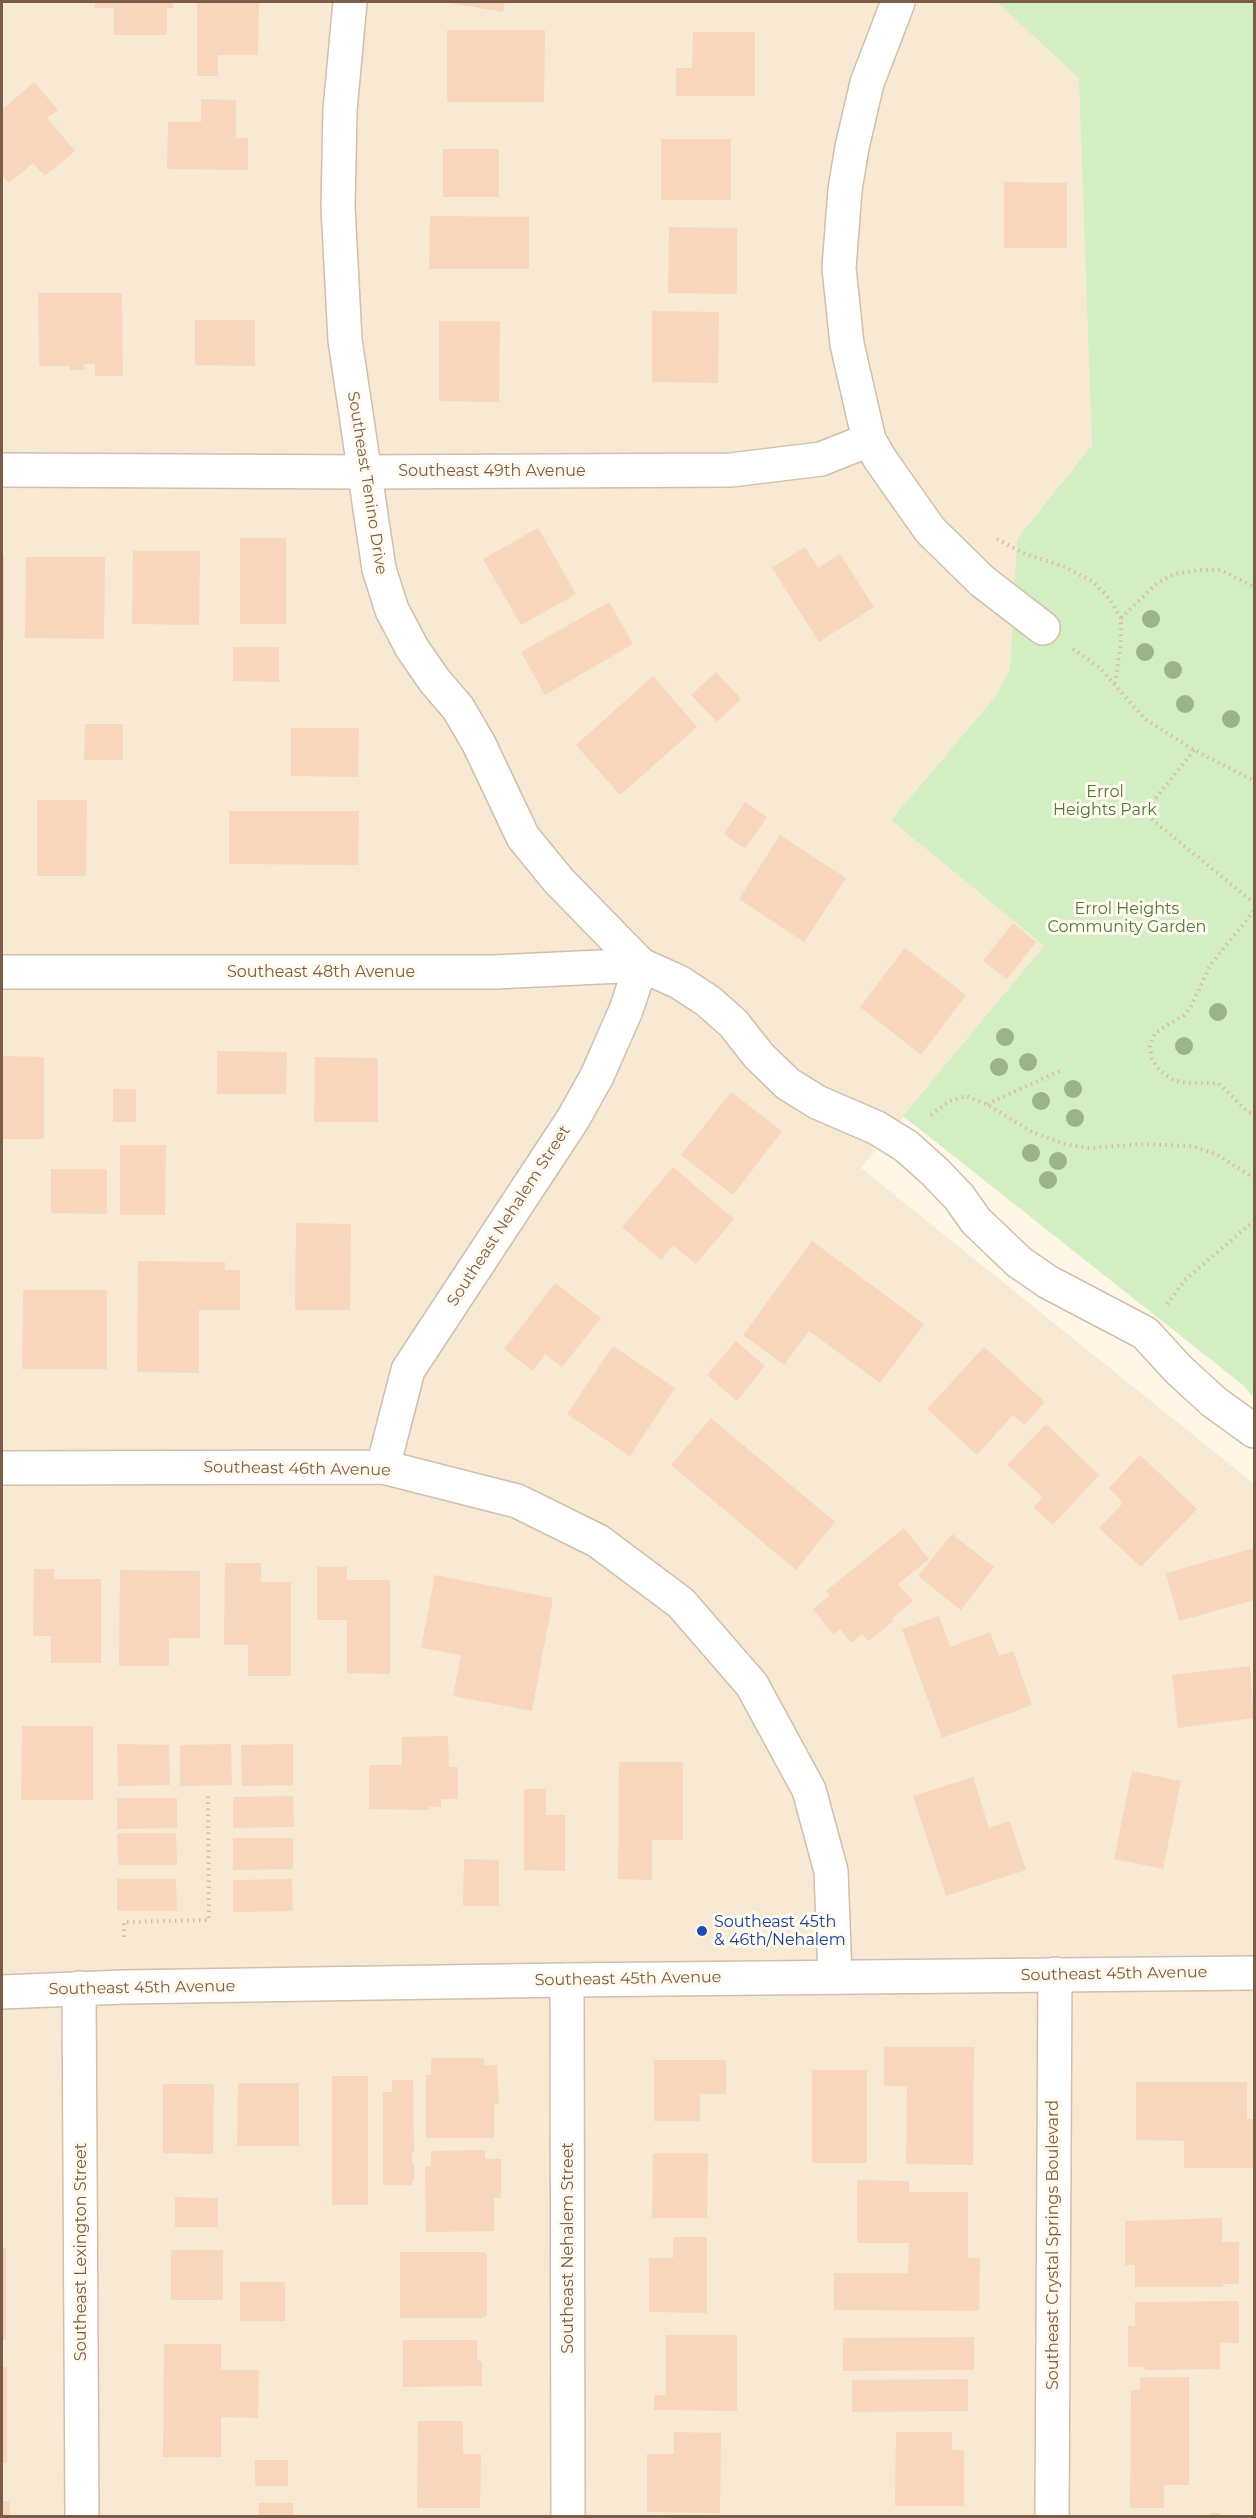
<!DOCTYPE html>
<html>
<head>
<meta charset="utf-8">
<style>
  body { margin:0 }
  #map { position:relative; width:1256px; height:2518px; overflow:hidden; background:#fef6e6; font-family:Montserrat,sans-serif }
  canvas { display:block }
  .frame { position:absolute; inset:0; border:3px solid #7b5d47; pointer-events:none }
</style>
</head>
<body>
<div id="map">
<canvas width="1256" height="2518"></canvas>
<div class="frame"></div>
</div>
<script>
const context = document.querySelector('canvas').getContext('2d');
context.lineJoin = 'round';
function fill(path, color) { context.fillStyle = color; context.fill(path, 'evenodd'); }
const poly = rows => new Path2D(rows.map(r => 'M' + r).join(''));
function stroke(path, color, width, dash) { context.strokeStyle = color; context.lineWidth = width; context.lineCap = dash ? 'butt' : 'round'; context.setLineDash(dash || []); context.stroke(path); }
function drawText(font, color, halo, rows, align = 'center') {
  context.font = font + ' Montserrat,sans-serif'; context.lineWidth = 6; context.setLineDash([]); context.textBaseline = 'middle'; context.strokeStyle = halo; context.fillStyle = color; for (const [text, x, y, turn = 0] of rows) {
    context.save(); context.translate(x, y); context.rotate((+turn || 0) * Math.PI / 180); context.textAlign = isNaN(turn) ? turn : align; if (halo) context.strokeText(text, 0, 0); context.fillText(text, 0, 0); context.restore();
  }
}
fill(poly([
  [2,2,1099,2,1168,349,1017,539,1010,669,995,697,891,820,1044,946,861,1168,1254,1484,1254,2516,2,2516]
]), '#f7e9d3');
fill(poly([
  [997,2,1254,2,1254,1398,1243,1385,903,1116,1044,946,891,820,995,697,1010,669,1017,539,1092,445,1079,78]
]), '#d2eec2');
fill(poly([
  [95,2,173,2,173,8,167,8,167,35,114,35,114,8,95,8],
  [197,2,259,2,258,55,218,55,218,76,197,76],
  [444,2,505,2,503,12],
  [447,30,545,30,544,102,447,102],
  [693,32,755,32,755,96,676,96,676,68,692,68],
  [34,82,58,110,47,118,75,151,45,176,33,163,9,183,2,175,2,110],
  [201,99,236,100,236,138,248,138,248,170,167,169,168,122,201,122],
  [661,139,731,139,731,200,661,200],
  [443,149,499,149,499,197,443,197],
  [1004,182,1067,183,1067,248,1004,248],
  [430,216,529,217,529,269,429,269],
  [669,227,737,228,737,294,668,293],
  [38,293,122,293,123,376,95,376,95,364,84,364,85,370,70,370,70,366,39,366],
  [652,311,719,312,718,383,652,382],
  [195,320,255,320,255,366,195,365],
  [439,321,500,321,499,402,439,401],
  [538,528,576,594,521,625,483,559],
  [240,538,286,538,286,624,240,624],
  [805,547,818,568,840,554,874,607,819,642,772,568],
  [133,551,200,551,199,625,132,624],
  [2,556,4,556,4,638,2,638],
  [26,557,105,557,104,639,25,638],
  [609,602,633,644,545,695,521,652],
  [233,647,279,647,279,682,233,681],
  [716,672,741,699,717,722,691,695],
  [653,676,697,727,620,795,576,745],
  [85,724,123,724,123,760,84,760],
  [291,728,359,728,358,777,291,776],
  [37,800,87,800,86,876,37,876],
  [745,802,767,817,745,849,724,834],
  [229,811,359,811,358,865,229,864],
  [780,835,846,878,804,942,739,899],
  [1013,923,1036,942,1007,979,983,961],
  [905,948,966,995,921,1055,860,1007],
  [217,1051,287,1052,286,1094,217,1094],
  [2,1056,44,1057,44,1139,2,1139],
  [315,1057,378,1058,378,1122,314,1122],
  [113,1089,136,1089,136,1122,113,1122],
  [731,1092,782,1131,733,1195,681,1155],
  [120,1145,166,1145,165,1215,120,1215],
  [673,1167,734,1219,696,1264,673,1245,661,1260,622,1227],
  [51,1169,107,1169,107,1214,51,1213],
  [296,1223,351,1224,350,1310,295,1310],
  [812,1241,924,1324,880,1383,809,1331,784,1365,743,1335],
  [138,1261,225,1262,225,1270,240,1270,240,1310,199,1310,199,1373,137,1372],
  [555,1283,601,1318,562,1367,545,1354,533,1371,504,1349],
  [23,1290,107,1290,107,1369,22,1369],
  [736,1341,765,1366,737,1401,707,1375],
  [613,1346,675,1388,630,1456,567,1414],
  [984,1347,1045,1402,1024,1425,1013,1415,977,1455,927,1409],
  [711,1418,835,1522,796,1570,671,1465],
  [1046,1424,1099,1475,1053,1525,1033,1507,1043,1497,1007,1465],
  [1140,1455,1197,1509,1141,1567,1099,1528,1123,1503,1109,1488],
  [904,1528,929,1559,898,1584,913,1601,892,1618,894,1621,868,1641,862,1634,851,1643,840,1629,833,1634,813,1609,830,1595,826,1591],
  [952,1534,994,1567,961,1610,918,1576],
  [1254,1548,1254,1600,1179,1621,1166,1573],
  [225,1563,261,1563,261,1582,291,1582,291,1676,248,1676,248,1645,224,1645],
  [317,1567,347,1567,347,1580,390,1580,390,1674,347,1673,347,1620,317,1620],
  [34,1569,54,1569,54,1579,101,1579,101,1663,51,1663,51,1636,33,1636],
  [120,1570,200,1571,200,1638,169,1638,169,1666,119,1666],
  [435,1575,553,1598,532,1711,453,1696,461,1655,421,1648],
  [939,1616,950,1647,990,1632,999,1656,1013,1651,1032,1705,942,1738,902,1629],
  [1250,1666,1254,1718,1178,1728,1172,1675],
  [22,1726,93,1726,93,1800,21,1800],
  [448,1736,449,1767,458,1767,458,1799,441,1799,441,1807,429,1807,429,1810,369,1809,369,1765,402,1765,402,1737],
  [117,1744,169,1745,170,1785,118,1786],
  [231,1744,232,1785,180,1786,180,1745],
  [293,1744,293,1785,242,1786,241,1745],
  [619,1762,683,1762,683,1840,652,1840,652,1880,618,1879],
  [1132,1771,1181,1781,1163,1869,1114,1859],
  [973,1777,989,1828,1010,1821,1026,1870,946,1896,913,1796],
  [524,1789,546,1789,546,1815,565,1815,565,1871,524,1870],
  [293,1796,294,1827,233,1828,233,1797],
  [117,1798,177,1798,177,1828,117,1829],
  [117,1833,176,1833,177,1865,118,1865],
  [233,1838,293,1838,293,1869,233,1870],
  [464,1859,499,1860,499,1906,463,1906],
  [117,1879,176,1879,177,1911,117,1911],
  [292,1879,293,1911,233,1912,233,1880],
  [884,2047,974,2047,973,2165,906,2164,907,2086,884,2086],
  [431,2058,484,2058,484,2065,497,2065,499,2104,494,2104,494,2138,426,2138,426,2075,431,2075],
  [654,2060,726,2060,726,2094,700,2094,700,2121,654,2121],
  [812,2070,867,2070,867,2163,812,2163],
  [332,2076,368,2076,368,2205,332,2205],
  [392,2080,413,2080,414,2152,412,2152,412,2163,414,2163,414,2181,412,2181,412,2185,384,2185,383,2182,383,2092,392,2092],
  [1136,2082,1247,2082,1247,2119,1254,2119,1254,2168,1184,2168,1184,2141,1136,2140],
  [238,2083,299,2083,299,2146,237,2146],
  [163,2084,214,2084,213,2154,163,2153],
  [485,2150,485,2159,501,2159,501,2198,494,2198,494,2231,426,2232,425,2166,431,2166,431,2151],
  [653,2153,708,2153,707,2218,652,2218],
  [857,2180,909,2181,909,2192,968,2192,968,2258,980,2258,979,2311,834,2310,834,2273,908,2273,909,2243,857,2243],
  [175,2197,218,2198,218,2227,175,2227],
  [1222,2218,1222,2242,1239,2242,1239,2284,1223,2284,1223,2287,1135,2287,1135,2265,1125,2265,1125,2221],
  [673,2237,707,2237,707,2313,649,2312,649,2258,673,2258],
  [2,2248,6,2248,6,2340,2,2340],
  [171,2250,223,2250,223,2300,171,2300],
  [400,2252,483,2252,487,2254,487,2316,483,2318,400,2318],
  [240,2282,285,2282,285,2321,240,2321],
  [1239,2301,1239,2343,1220,2343,1220,2369,1145,2370,1145,2367,1128,2367,1128,2326,1135,2326,1135,2302],
  [666,2335,737,2335,737,2411,654,2410,654,2395,666,2395],
  [974,2337,974,2370,843,2371,843,2338],
  [403,2340,477,2340,477,2359,482,2362,482,2386,403,2387],
  [164,2344,221,2344,221,2370,259,2370,258,2418,221,2417,221,2457,163,2457],
  [2,2367,7,2367,7,2463,2,2463],
  [1140,2377,1189,2377,1189,2485,1164,2485,1164,2508,1130,2508,1131,2390,1140,2390],
  [968,2379,968,2411,852,2412,852,2380],
  [418,2421,463,2421,463,2454,481,2454,480,2508,417,2508],
  [674,2432,721,2433,720,2513,647,2512,647,2454,674,2454],
  [896,2432,952,2432,952,2450,964,2450,964,2506,895,2506],
  [255,2460,288,2460,288,2486,255,2486],
  [2,2501,10,2501,10,2516,2,2516],
  [259,2503,293,2503,293,2516,259,2516],
  [1210,2513,1220,2513,1220,2516,1210,2516]
]), '#f7d6bb');
const minor = poly([
  [350,2,340,110,338,207,345,340,379,569,392,610,412,648,434,680,458,708,479,744,523,837,559,881,641,965,679,982,708,1001,733,1023,759,1056,788,1084,817,1102,877,1128,906,1146,935,1172,959,1197,976,1221,1019,1262,1048,1282,1145,1333,1179,1370,1214,1402,1254,1431],
  [898,2,867,83,852,147,845,190,839,268,847,344,869,440,880,459,930,530,982,581,1043,628],
  [2,470,364,472,731,470,821,459,869,440],
  [2,972,495,972,641,965,626,1010,597,1076,573,1119,408,1370,383,1467],
  [2,1468,383,1467,517,1501,598,1541,681,1603,752,1685,809,1790,831,1871,835,1977],
  [567,1980,568,2516],
  [79,1988,82,2516],
  [1052,2516,1055,1974]
]);
const tertiary = poly([
  [2,1992,124,1987,567,1980,1254,1973]
]);
stroke(minor, '#d2beaa', 36);
stroke(tertiary, '#d2beaa', 36);
stroke(poly([
  [997,539,1023,553,1065,567,1092,581,1109,598,1121,618,1121,643,1115,683],
  [1121,618,1156,584,1174,574,1198,570,1221,570,1254,587],
  [1073,649,1099,667,1145,719,1194,750,1254,781],
  [1194,750,1144,813,1254,903],
  [1254,911,1211,964,1191,1006,1184,1015,1155,1033,1150,1046,1152,1059,1160,1071,1173,1080,1187,1083,1218,1083,1248,1112,1254,1114],
  [987,1104,1062,1070],
  [931,1115,949,1101,966,1096,986,1104,1032,1132,1064,1144,1089,1148,1144,1144,1192,1146,1216,1154,1254,1178],
  [1167,1304,1185,1280,1254,1221],
  [124,1937,124,1922,209,1920,208,1794]
]), '#dcb99d', 4, [1.5, 4.5]);
stroke(minor, '#fff', 33);
stroke(tertiary, '#fff', 33);
context.fillStyle = '#9cb388';
for (const [x, y] of [
  [1151,619],
  [1145,652],
  [1173,670],
  [1185,704],
  [1231,719],
  [1218,1012],
  [1005,1037],
  [1184,1046],
  [1028,1062],
  [999,1067],
  [1073,1089],
  [1041,1101],
  [1075,1118],
  [1031,1153],
  [1058,1161],
  [1048,1180]
]) { context.beginPath(); context.arc(x, y, 9, 0, 2 * Math.PI); context.fill(); }
for (const [x, y, r, color] of [
  [702,1931,6,"#1a4fb4"]
]) { const dot = new Path2D(); dot.arc(x, y, r, 0, 2 * Math.PI); context.fillStyle = color; context.fill(dot); stroke(dot, '#fff9ee', 2); }
drawText('16px', '#7b5d47', '#fff9ee', [
  ["Southeast 49th Avenue",492,471],
  ["Southeast Tenino Drive",367,483,81],
  ["Southeast 48th Avenue",321,972],
  ["Southeast Nehalem Street",509,1216,-57],
  ["Southeast 46th Avenue",297,1469,1],
  ["Southeast 45th Avenue",1114,1974,-1],
  ["Southeast 45th Avenue",628,1979,-1],
  ["Southeast 45th Avenue",142,1988,-1],
  ["Southeast Crystal Springs Boulevard",1053,2245,-90],
  ["Southeast Nehalem Street",568,2248,-90],
  ["Southeast Lexington Street",81,2252,-90]
]);
drawText('16px', '#4b7c3c', '#fff9ee', [
  ["Errol",1105,792],
  ["Heights Park",1105,810],
  ["Errol Heights",1127,909],
  ["Community Garden",1127,927]
]);
drawText('16px', '#164399', '#fff9ee', [
  ["Southeast 45th",714,1922],
  ["& 46th/Nehalem",714,1940]
], 'left');
</script>
</body>
</html>
